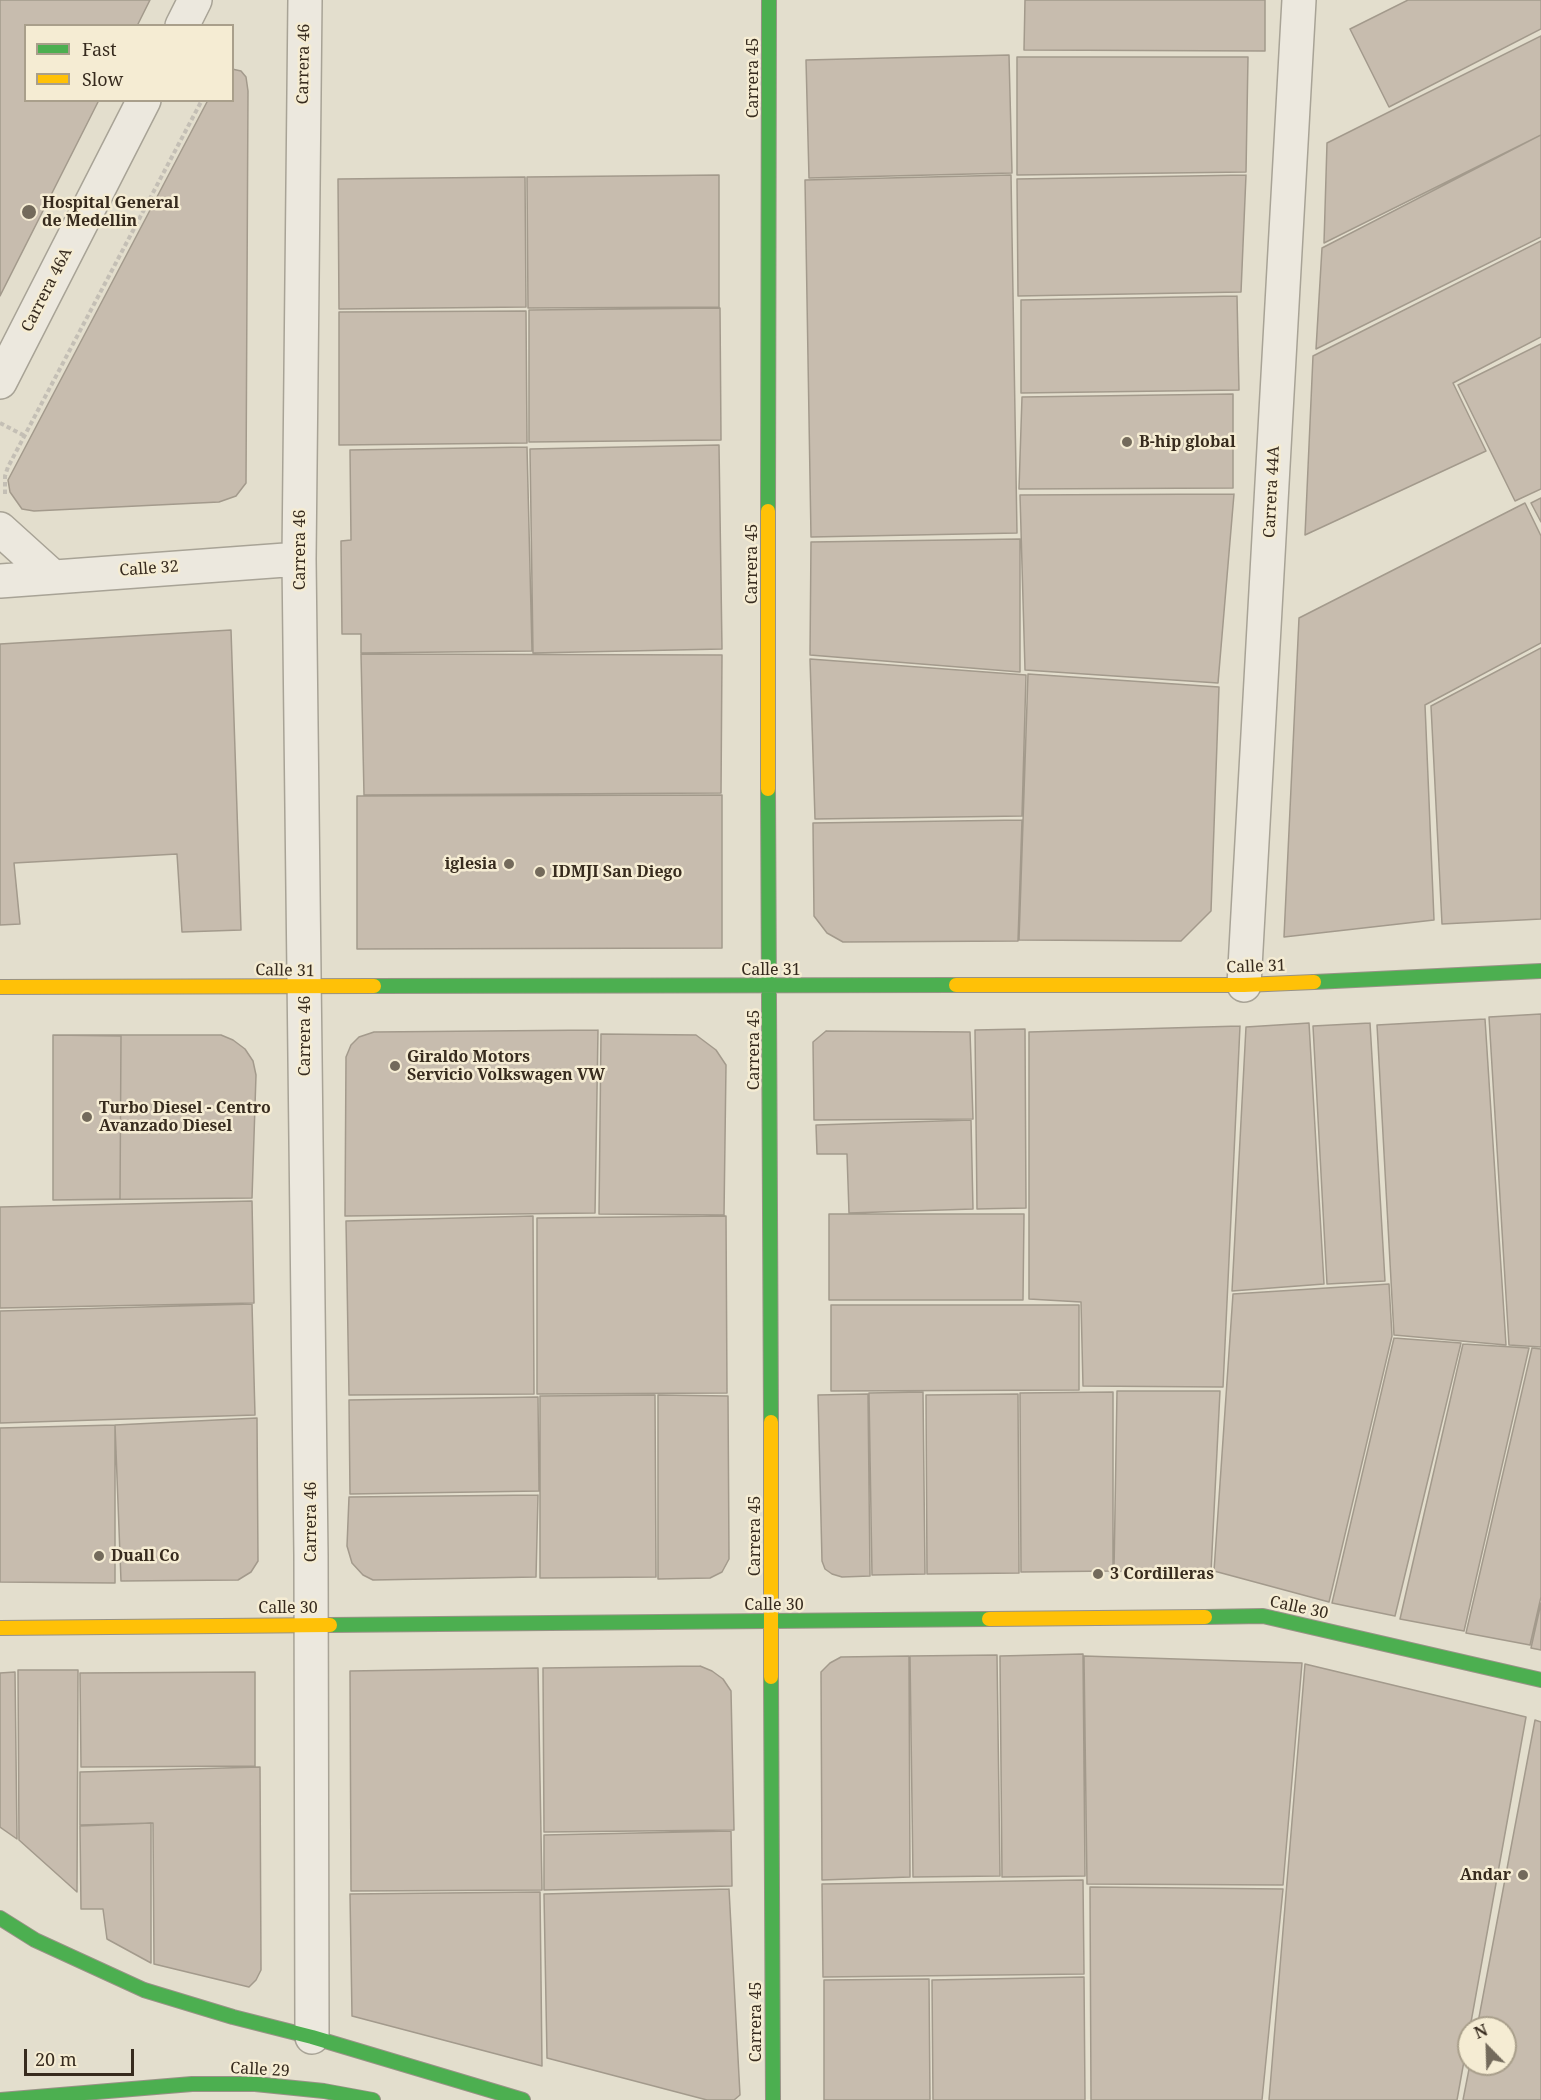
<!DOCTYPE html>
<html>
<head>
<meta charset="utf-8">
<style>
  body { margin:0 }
  #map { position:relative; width:1541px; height:2100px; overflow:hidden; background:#e3decd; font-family:"Noto Serif",serif }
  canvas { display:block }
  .legend { position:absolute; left:24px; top:24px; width:210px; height:78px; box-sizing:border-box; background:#f5ecd3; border:2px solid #a99f8b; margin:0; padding:8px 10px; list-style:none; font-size:18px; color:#372b1e }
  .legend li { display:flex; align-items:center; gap:12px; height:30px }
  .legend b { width:30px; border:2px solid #a99f8b }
  .north { position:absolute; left:1457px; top:2016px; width:60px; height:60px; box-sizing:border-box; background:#f5ecd3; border:2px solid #a99f8b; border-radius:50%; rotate:337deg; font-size:16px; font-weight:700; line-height:24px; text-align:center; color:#372b1e }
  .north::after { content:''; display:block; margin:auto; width:21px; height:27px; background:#736a5b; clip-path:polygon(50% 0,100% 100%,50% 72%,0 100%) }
  .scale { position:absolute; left:24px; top:2049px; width:110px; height:27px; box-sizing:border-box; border:3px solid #372b1e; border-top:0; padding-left:8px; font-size:18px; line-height:21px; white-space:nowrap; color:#372b1e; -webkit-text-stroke:4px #f5ecd3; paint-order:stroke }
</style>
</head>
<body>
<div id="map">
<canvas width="1541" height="2100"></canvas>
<ul class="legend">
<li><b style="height:8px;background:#4caf50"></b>Fast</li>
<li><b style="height:8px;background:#ffc107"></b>Slow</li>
</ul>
<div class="north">N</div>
<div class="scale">20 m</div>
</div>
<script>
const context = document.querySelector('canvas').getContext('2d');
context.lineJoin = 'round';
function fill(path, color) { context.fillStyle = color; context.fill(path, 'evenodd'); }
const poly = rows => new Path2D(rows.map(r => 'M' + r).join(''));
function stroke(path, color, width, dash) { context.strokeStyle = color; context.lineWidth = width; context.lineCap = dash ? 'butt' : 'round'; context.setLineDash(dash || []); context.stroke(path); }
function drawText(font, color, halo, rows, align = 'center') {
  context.font = font + ' "Noto Serif",serif'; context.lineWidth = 5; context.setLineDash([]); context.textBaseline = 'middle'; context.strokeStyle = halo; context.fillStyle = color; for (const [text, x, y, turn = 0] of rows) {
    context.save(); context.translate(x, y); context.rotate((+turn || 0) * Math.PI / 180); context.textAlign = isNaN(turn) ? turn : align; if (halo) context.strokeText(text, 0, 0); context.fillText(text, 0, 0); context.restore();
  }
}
const building = poly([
  [0,0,150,0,137,26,26,26,26,100,99,100,0,296,0,0],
  [1025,0,1265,0,1265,51,1024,50,1025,0],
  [1408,0,1541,0,1541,29,1389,107,1350,29,1408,0],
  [1541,36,1541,135,1324,243,1327,143,1541,36],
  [1009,55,1012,173,809,178,806,60,1009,55],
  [1017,57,1248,57,1246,172,1017,175,1017,57],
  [232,69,241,71,246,77,248,91,246,483,236,496,219,502,34,511,22,509,10,492,8,480,208,100,232,100,232,69],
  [1541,135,1541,237,1316,349,1322,248,1541,135],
  [719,175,719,307,528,308,527,177,719,175],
  [1011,175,1017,533,811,537,805,180,1011,175],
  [1246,175,1241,292,1018,296,1017,179,1246,175],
  [525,177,526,307,339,309,338,179,525,177],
  [1541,241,1541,337,1453,383,1486,451,1305,535,1313,356,1541,241],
  [1237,296,1239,390,1021,393,1021,300,1237,296],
  [720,308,721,440,529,442,529,310,720,308],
  [526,311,527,443,339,445,339,312,526,311],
  [1541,344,1541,489,1515,501,1458,385,1541,344],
  [1233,394,1233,488,1019,489,1022,397,1233,394],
  [719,445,722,649,533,653,530,449,719,445],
  [527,447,532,651,361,653,361,634,342,634,341,541,351,540,350,450,527,447],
  [1234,494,1218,683,1025,670,1020,495,1234,494],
  [1541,498,1541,522,1531,503,1541,498],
  [1525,503,1541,536,1541,643,1425,705,1434,920,1284,937,1299,618,1525,503],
  [1020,539,1020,672,810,655,811,542,1020,539],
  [231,630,241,930,182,932,177,854,14,863,20,924,0,925,0,644,231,630],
  [1541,648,1541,919,1442,924,1431,706,1541,648],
  [361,654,722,655,721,793,364,795,361,654],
  [810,659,1026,675,1022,816,815,819,810,659],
  [1028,674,1219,687,1211,911,1181,941,1019,940,1028,674],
  [722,795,722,948,357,949,357,796,722,795],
  [1022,820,1018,941,843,942,827,933,814,916,813,823,1022,820],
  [1541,1014,1541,1347,1509,1345,1489,1017,1541,1014],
  [1485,1019,1506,1345,1394,1335,1377,1025,1485,1019],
  [1309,1023,1324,1284,1232,1291,1246,1027,1309,1023],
  [1370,1023,1385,1281,1327,1284,1313,1026,1370,1023],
  [1240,1026,1223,1387,1083,1386,1081,1302,1029,1299,1029,1032,1240,1026],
  [1025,1029,1026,1208,977,1209,975,1030,1025,1029],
  [598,1030,595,1213,345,1216,346,1057,351,1045,359,1037,374,1032,598,1030],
  [826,1031,970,1032,973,1119,814,1120,813,1042,826,1031],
  [601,1034,696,1035,716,1050,726,1065,724,1215,599,1214,601,1034],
  [53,1035,221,1035,233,1040,245,1049,253,1061,256,1075,252,1198,53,1200,53,1035],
  [53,1035,121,1036,120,1199,53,1200,53,1035],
  [53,1035,121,1036,120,1199,53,1200,53,1035],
  [971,1120,973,1209,849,1213,847,1154,817,1154,816,1125,971,1120],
  [252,1201,254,1303,0,1308,0,1207,252,1201],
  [829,1214,1024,1214,1023,1300,829,1300,829,1214],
  [533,1216,534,1394,349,1395,346,1221,533,1216],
  [726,1216,727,1393,537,1394,537,1218,726,1216],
  [1389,1284,1392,1336,1329,1602,1214,1571,1233,1294,1389,1284],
  [252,1304,255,1415,0,1423,0,1311,252,1304],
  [831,1305,1079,1305,1079,1390,831,1391,831,1305],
  [1394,1338,1461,1343,1395,1616,1332,1603,1394,1338],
  [1463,1344,1529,1348,1464,1631,1400,1619,1463,1344],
  [1532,1348,1541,1349,1541,1597,1530,1645,1466,1633,1532,1348],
  [1117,1391,1220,1391,1211,1572,1114,1571,1117,1391],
  [923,1392,925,1574,872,1575,869,1393,923,1392],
  [1113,1392,1113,1571,1021,1572,1020,1393,1113,1392],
  [868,1394,870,1576,842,1577,832,1574,825,1569,822,1561,818,1395,868,1394],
  [1018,1394,1019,1573,927,1574,926,1395,1018,1394],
  [655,1395,656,1577,540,1578,540,1396,655,1395],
  [658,1395,728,1396,729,1559,722,1572,710,1578,658,1579,658,1395],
  [538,1397,539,1491,350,1494,349,1400,538,1397],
  [257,1418,258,1561,251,1572,238,1580,121,1581,115,1425,257,1418],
  [115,1425,115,1583,0,1582,0,1428,115,1425],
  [538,1495,536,1577,373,1580,363,1575,352,1563,347,1546,349,1497,538,1495],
  [1541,1603,1541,1650,1531,1648,1541,1603],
  [1083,1654,1085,1876,1002,1877,1000,1656,1083,1654],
  [997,1655,1000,1876,913,1877,910,1656,997,1655],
  [909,1656,910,1877,822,1880,821,1672,830,1663,841,1657,909,1656],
  [1084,1656,1302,1663,1283,1885,1087,1884,1084,1656],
  [1305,1664,1526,1717,1457,2100,1269,2100,1305,1664],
  [700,1666,712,1671,723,1679,731,1691,734,1830,544,1832,543,1668,700,1666],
  [538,1668,542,1890,351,1891,350,1671,538,1668],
  [18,1670,78,1670,77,1892,19,1840,18,1670],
  [15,1672,17,1839,0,1827,0,1673,15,1672],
  [255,1672,255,1766,81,1767,80,1673,255,1672],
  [1535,1720,1541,1722,1541,2100,1463,2100,1470,2064,1505,2064,1505,2028,1477,2028,1535,1720],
  [260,1767,261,1970,256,1980,249,1987,154,1964,153,1823,80,1825,80,1772,260,1767],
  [151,1823,151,1963,107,1939,103,1909,81,1909,80,1826,151,1823],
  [731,1831,732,1886,544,1890,544,1835,731,1831],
  [1083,1880,1084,1974,823,1977,822,1884,1083,1880],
  [1090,1887,1283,1889,1262,2100,1091,2100,1090,1887],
  [729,1889,740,2095,734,2100,707,2100,547,2058,544,1894,729,1889],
  [540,1892,542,2066,352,2016,350,1894,540,1892],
  [1084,1977,1085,2100,933,2100,932,1980,1084,1977],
  [929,1979,930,2100,824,2100,824,1980,929,1979]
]);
fill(building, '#c7bcae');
stroke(building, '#a39a8c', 1.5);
const street = poly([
  [305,0,299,559,311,1555,312,2037],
  [182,26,195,0],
  [0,382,144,100],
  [0,529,52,576],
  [0,581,299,559],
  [1244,985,1299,0]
]);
const fast = poly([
  [768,511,769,0],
  [768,789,771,1422],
  [1314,982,1541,971],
  [374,986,956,985],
  [1205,1617,1263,1616,1541,1680],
  [330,1625,989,1619],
  [771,1677,773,2100],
  [0,1918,35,1940,144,1990,233,2017,312,2037,523,2100],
  [0,2100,192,2084,255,2084,324,2091,373,2100]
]);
const slow = poly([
  [768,789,768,511],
  [956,985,1244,985,1314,982],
  [0,987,374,986],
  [771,1422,771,1677],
  [989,1619,1205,1617],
  [0,1628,330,1625]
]);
stroke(street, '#a8a396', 36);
stroke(fast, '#989286', 16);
stroke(slow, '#989286', 16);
stroke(poly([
  [0,423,25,436],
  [5,494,5,476,8,467,202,100]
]), '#c4bfb5', 4, [4.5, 3]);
stroke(street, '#ece8de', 33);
stroke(fast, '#4caf50', 14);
stroke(slow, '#ffc107', 14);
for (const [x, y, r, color] of [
  [29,212,8,"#736a5b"],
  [1127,442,6,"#736a5b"],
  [509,864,6,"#736a5b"],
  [540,872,6,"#736a5b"],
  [395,1066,6,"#736a5b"],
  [87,1117,6,"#736a5b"],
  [99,1556,6,"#736a5b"],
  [1098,1574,6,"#736a5b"],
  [1523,1875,6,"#736a5b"]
]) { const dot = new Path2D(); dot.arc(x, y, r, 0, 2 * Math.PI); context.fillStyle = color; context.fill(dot); stroke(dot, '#f5ecd3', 2); }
drawText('16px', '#372b1e', '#f5ecd3', [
  ["Carrera 46",304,64,-89],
  ["Carrera 45",753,78,-90],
  ["Carrera 46A",47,290,-63],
  ["Carrera 44A",1272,492,-87],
  ["Carrera 46",300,550,-90],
  ["Carrera 45",752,564,-90],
  ["Calle 32",149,569,-4],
  ["Calle 31",1256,967,-2],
  ["Calle 31",771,970],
  ["Calle 31",285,971,1],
  ["Carrera 46",305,1036,-90],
  ["Carrera 45",754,1050,-90],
  ["Carrera 46",311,1522,-90],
  ["Carrera 45",755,1536,-90],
  ["Calle 30",774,1605],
  ["Calle 30",288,1608],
  ["Calle 30",1299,1608,12],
  ["Carrera 45",756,2022,-90],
  ["Calle 29",260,2070,3]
]);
drawText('bold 16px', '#372b1e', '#f5ecd3', [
  ["Hospital General",42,203],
  ["de Medellin",42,221],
  ["B-hip global",1139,442],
  ["iglesia",497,864,"right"],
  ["IDMJI San Diego",552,872],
  ["Giraldo Motors",407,1057],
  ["Servicio Volkswagen VW",407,1075],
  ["Turbo Diesel - Centro",99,1108],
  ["Avanzado Diesel",99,1126],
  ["Duall Co",111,1556],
  ["3 Cordilleras",1110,1574],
  ["Andar",1511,1875,"right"]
], 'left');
</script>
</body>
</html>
